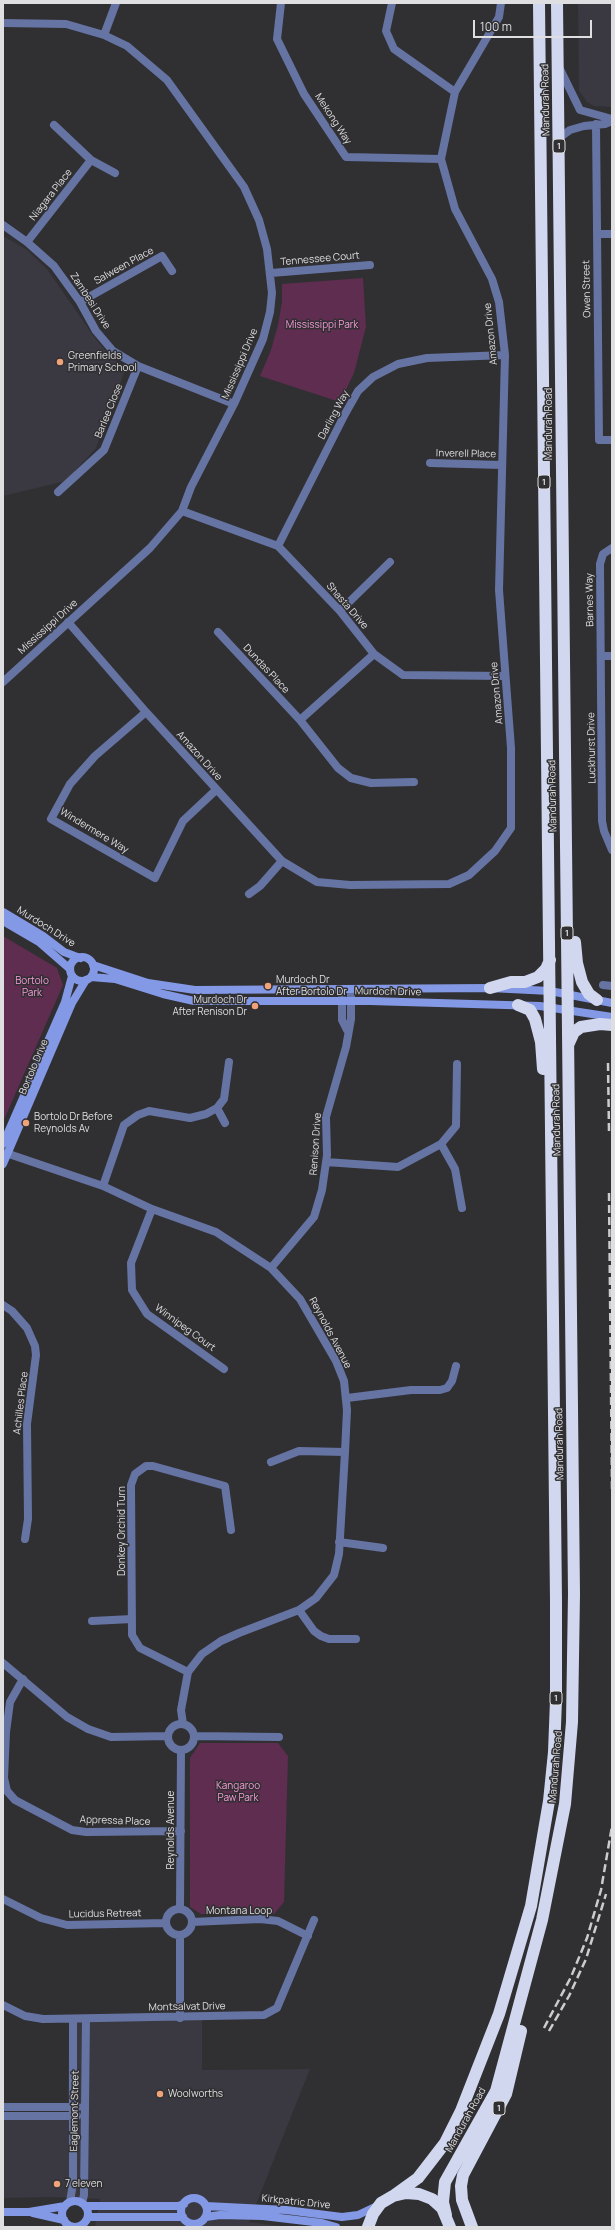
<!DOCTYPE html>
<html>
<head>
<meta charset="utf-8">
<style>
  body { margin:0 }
  #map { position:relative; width:615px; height:2230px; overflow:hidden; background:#302f32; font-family:Manrope,sans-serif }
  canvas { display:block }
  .frame { position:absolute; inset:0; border:4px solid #dfdfe1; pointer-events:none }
  .scale { position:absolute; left:473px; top:20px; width:119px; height:18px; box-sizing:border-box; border:2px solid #dfdfe1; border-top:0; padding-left:5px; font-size:12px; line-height:14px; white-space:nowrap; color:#dfdfe1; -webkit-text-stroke:3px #302f32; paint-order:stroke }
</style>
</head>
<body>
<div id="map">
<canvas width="615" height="2230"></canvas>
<div class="frame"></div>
<div class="scale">100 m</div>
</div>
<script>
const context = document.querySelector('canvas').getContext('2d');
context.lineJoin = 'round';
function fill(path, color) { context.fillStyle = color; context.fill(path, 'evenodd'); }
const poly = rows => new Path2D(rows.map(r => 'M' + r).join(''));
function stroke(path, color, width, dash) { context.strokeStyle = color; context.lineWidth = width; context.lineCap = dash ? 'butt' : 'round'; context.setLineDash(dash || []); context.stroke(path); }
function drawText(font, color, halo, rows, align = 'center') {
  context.font = font + ' Manrope,sans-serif'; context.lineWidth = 3; context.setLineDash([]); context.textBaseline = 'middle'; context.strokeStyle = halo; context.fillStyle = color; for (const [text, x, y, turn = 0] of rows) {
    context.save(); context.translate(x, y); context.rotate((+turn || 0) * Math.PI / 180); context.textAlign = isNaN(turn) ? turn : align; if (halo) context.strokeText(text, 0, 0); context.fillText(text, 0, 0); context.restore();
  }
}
fill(poly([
  [578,3,612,3,612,107,594,106,587,102,579,91],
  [3,236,26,249,47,269,95,338,110,356,126,368,96,448,66,481,3,496],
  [202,2014,202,2070,310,2069,249,2222,288,2227,95,2227,100,2199,52,2197,3,2198,3,2113,68,2113,69,2016]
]), '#3a3841');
fill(poly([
  [363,278,366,327,354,373,340,402,260,376,271,350,278,325,282,302,282,284],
  [3,936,57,968,63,985,3,1122],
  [200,1743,278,1743,288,1756,284,1902,274,1914,201,1914,190,1907,190,1758]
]), '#5f2d50');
stroke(poly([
  [281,3,277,39,304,94,346,157,441,159],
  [392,3,386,31,394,49,455,92],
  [3,23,66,24,104,35,127,46,167,80,244,187,259,220,267,249,272,293,270,312,263,339,234,404,191,487,182,511,150,548,3,682],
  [104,35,116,3],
  [560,69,580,110,612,119],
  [596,124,599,440,612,440],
  [54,125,91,160,115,173],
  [559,138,570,130,584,126,605,124,612,121],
  [3,225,27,242,54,266,80,302,96,331,113,351,138,366,234,404],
  [597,234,612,234],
  [27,242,91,160],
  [271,273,370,265],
  [80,302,162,256,172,271],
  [430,463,502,465],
  [58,492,104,450,138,366],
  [182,511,278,546,340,611,374,654,403,675,505,676],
  [278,546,345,414,358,391,373,377,398,364,427,358,505,355],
  [612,548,603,554,600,564,602,821,604,831,612,850],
  [340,611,390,562],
  [68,622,146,712,282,861,317,882,350,885,449,884,469,875,495,851,511,828,511,748,499,590,505,355,499,302,492,279,455,209,441,159,455,92,499,17,501,3],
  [218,632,300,720,338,768,351,778,371,783,414,782],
  [601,656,612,656],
  [146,712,95,756,70,784,51,819,155,878,183,821,216,790],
  [300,720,374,654],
  [249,894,260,886,282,861],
  [603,985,612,986],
  [342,990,342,1020,347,1030],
  [217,1108,225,1123],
  [441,1144,455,1169,462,1208],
  [3,1152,103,1186,152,1209,216,1232,271,1268,300,1299,336,1361,344,1381,347,1410,345,1452,339,1554,334,1575,316,1598,299,1610,239,1633,221,1641,202,1654,188,1672,181,1710,183,1724],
  [326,1162,398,1167,441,1144,456,1126,457,1064],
  [103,1186,124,1125,138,1115,149,1111,190,1118,206,1114,217,1108,224,1099,229,1062],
  [152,1209,131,1263,132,1290,147,1314,224,1369],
  [271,1268,314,1217,322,1190,327,1155,326,1117,346,1047,351,1019,351,990],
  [3,1305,12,1311,27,1328,35,1346,36,1355,27,1424,28,1519,25,1539],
  [347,1398,411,1390,440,1390,447,1388,452,1381,456,1366],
  [271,1462,299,1451,345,1452],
  [339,1542,383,1548],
  [299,1610,314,1631,321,1636,329,1639,356,1639],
  [92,1621,132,1619],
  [3,1663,67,1717,88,1729,111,1737,168,1736],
  [188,1672,140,1648,132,1635,131,1485,135,1474,146,1466,153,1466,225,1486,231,1530],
  [23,1679,10,1702,6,1732,4,1778,7,1791,15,1800,72,1830,86,1832,181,1831],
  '168 1737a13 13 0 1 1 26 0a13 13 0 1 1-26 0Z',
  [194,1736,279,1737],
  [3,1899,41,1918,67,1925,166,1923],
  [180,1909,181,1750],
  '166 1922a13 13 0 1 1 26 0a13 13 0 1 1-26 0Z',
  [192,1922,260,1919,278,1921,308,1936],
  [3,2005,25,2016,43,2019,264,2015,277,2008,314,1920],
  [180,2018,180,1935],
  [3,2107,78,2107],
  [3,2116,77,2116],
  [70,2202,73,2183,73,2019],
  [82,2203,84,2195,86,2019],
  [66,2223,68,2227],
  [82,2227,83,2224]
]), '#6674a3', 8);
stroke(poly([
  [3,912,43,936,64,952,80,958],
  [3,921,39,942,70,969],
  '70 969a12 12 0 1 1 24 0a12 12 0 1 1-24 0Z',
  [93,965,148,983,195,990,490,988,550,991,612,1003],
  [91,977,115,979,163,994,194,1001,370,1001,540,1006,612,1017],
  [3,1144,65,1002,72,976],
  [3,1164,72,1003,86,980],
  '181 2211a13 13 0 1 1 26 0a13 13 0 1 1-26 0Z',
  '62 2214a13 13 0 1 1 26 0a13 13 0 1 1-26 0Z',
  [86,2206,178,2206,184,2204],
  [206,2206,286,2210,342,2217,358,2215,377,2206],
  [3,2212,29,2212,65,2206],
  [33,2213,64,2220],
  [88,2217,183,2217],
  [206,2217,220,2215,263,2216,322,2223,336,2227]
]), '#8499e5', 8);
stroke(poly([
  [575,942,577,963,582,982,589,994,597,1000],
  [490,988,511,982,525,982,538,977,546,969,550,960],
  [518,1005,530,1010,535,1019,541,1042,543,1069],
  [569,1043,574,1032,581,1027,600,1024,612,1025],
  [393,2196,418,2178,445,2143,461,2111,499,2014,531,1906,549,1801,554,1752,556,1700,556,1601,539,3],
  [446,2215,443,2202,445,2182,496,2091,542,1920,565,1804,572,1722,574,1594,557,3],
  [368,2227,373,2214,381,2203,393,2196,406,2193,419,2194,432,2199,442,2208,450,2227],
  [472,2227,462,2200,461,2186,463,2175,506,2094,521,2031]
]), '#d0d7ef', 12);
stroke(poly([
  [608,1063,609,1131],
  [609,1193,612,1491],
  [544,2028,571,1977,587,1938,601,1890,612,1826],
  [549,2031,569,1996,586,1959,606,1894]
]), '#ccccce', 2.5, [8, 4]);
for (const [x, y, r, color] of [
  [60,362,4,"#f0a378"],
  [268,986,4,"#f0a378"],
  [255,1006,4,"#f0a378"],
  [26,1123,4,"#f0a378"],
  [160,2094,4,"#f0a378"],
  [57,2184,4,"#f0a378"]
]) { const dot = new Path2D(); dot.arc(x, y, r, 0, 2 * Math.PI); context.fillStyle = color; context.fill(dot); stroke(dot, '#302f32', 1.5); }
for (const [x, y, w] of [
  [559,146,12],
  [544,482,12],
  [567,933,12],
  [556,1698,12],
  [499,2108,12]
]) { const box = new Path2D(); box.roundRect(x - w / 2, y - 7, w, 14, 3); context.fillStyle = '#302f32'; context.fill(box); stroke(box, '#dfdfe1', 1); }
drawText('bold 9px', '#dfdfe1', null, [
  ["1",559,146],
  ["1",544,482],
  ["1",567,933],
  ["1",556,1698],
  ["1",499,2108]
]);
drawText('10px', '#dfdfe1', '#302f32', [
  ["Mandurah Road",546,100,-91],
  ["Mekong Way",333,119,57],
  ["Niagara Place",51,195,-52],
  ["Tennessee Court",320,259,-5],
  ["Salween Place",124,266,-29],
  ["Owen Street",587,289,-91],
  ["Zambesi Drive",90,301,57],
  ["Amazon Drive",491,334,-96],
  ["Mississippi Drive",240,364,-67],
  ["Barlee Close",109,411,-68],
  ["Darling Way",334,415,-62],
  ["Mandurah Road",549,424,-90],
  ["Inverell Place",466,454,1],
  ["Barnes Way",590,600,-91],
  ["Shasta Drive",347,606,49],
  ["Mississippi Drive",48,627,-42],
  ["Dundas Place",266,669,47],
  ["Amazon Drive",497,693,-95],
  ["Luckhurst Drive",592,748,-91],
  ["Amazon Drive",199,756,48],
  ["Mandurah Road",553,796,-91],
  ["Windermere Way",94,831,31],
  ["Murdoch Drive",46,927,32],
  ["Murdoch Drive",388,992,1],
  ["Bortolo Drive",34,1067,-67],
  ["Mandurah Road",557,1120,-91],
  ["Renison Drive",316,1144,-86],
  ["Winnipeg Court",185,1328,36],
  ["Reynolds Avenue",330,1333,62],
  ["Achilles Place",21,1403,-83],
  ["Mandurah Road",560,1444,-91],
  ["Donkey Orchid Turn",122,1531,-90],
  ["Mandurah Road",556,1767,-85],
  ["Appressa Place",115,1821,2],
  ["Reynolds Avenue",171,1830,-90],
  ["Montana Loop",239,1911],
  ["Lucidus Retreat",105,1914,-1],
  ["Montsalvat Drive",187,2007,-1],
  ["Eaglemont Street",75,2111,-89],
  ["Mandurah Road",466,2120,-61],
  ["Kirkpatric Drive",296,2202,6]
]);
drawText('10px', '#fb9adb', '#302f32', [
  ["Mississippi Park",322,325],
  ["Bortolo",32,981],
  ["Park",32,993],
  ["Kangaroo",238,1786],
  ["Paw Park",238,1798]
]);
drawText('10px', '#dfdfe1', '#302f32', [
  ["Greenfields",68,356],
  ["Primary School",68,368],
  ["Murdoch Dr",276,980],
  ["After Bortolo Dr",276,992],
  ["Murdoch Dr",247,1000,"right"],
  ["After Renison Dr",247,1012,"right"],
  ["Bortolo Dr Before",34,1117],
  ["Reynolds Av",34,1129],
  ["Woolworths",168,2094],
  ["7 eleven",65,2184]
], 'left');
</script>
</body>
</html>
